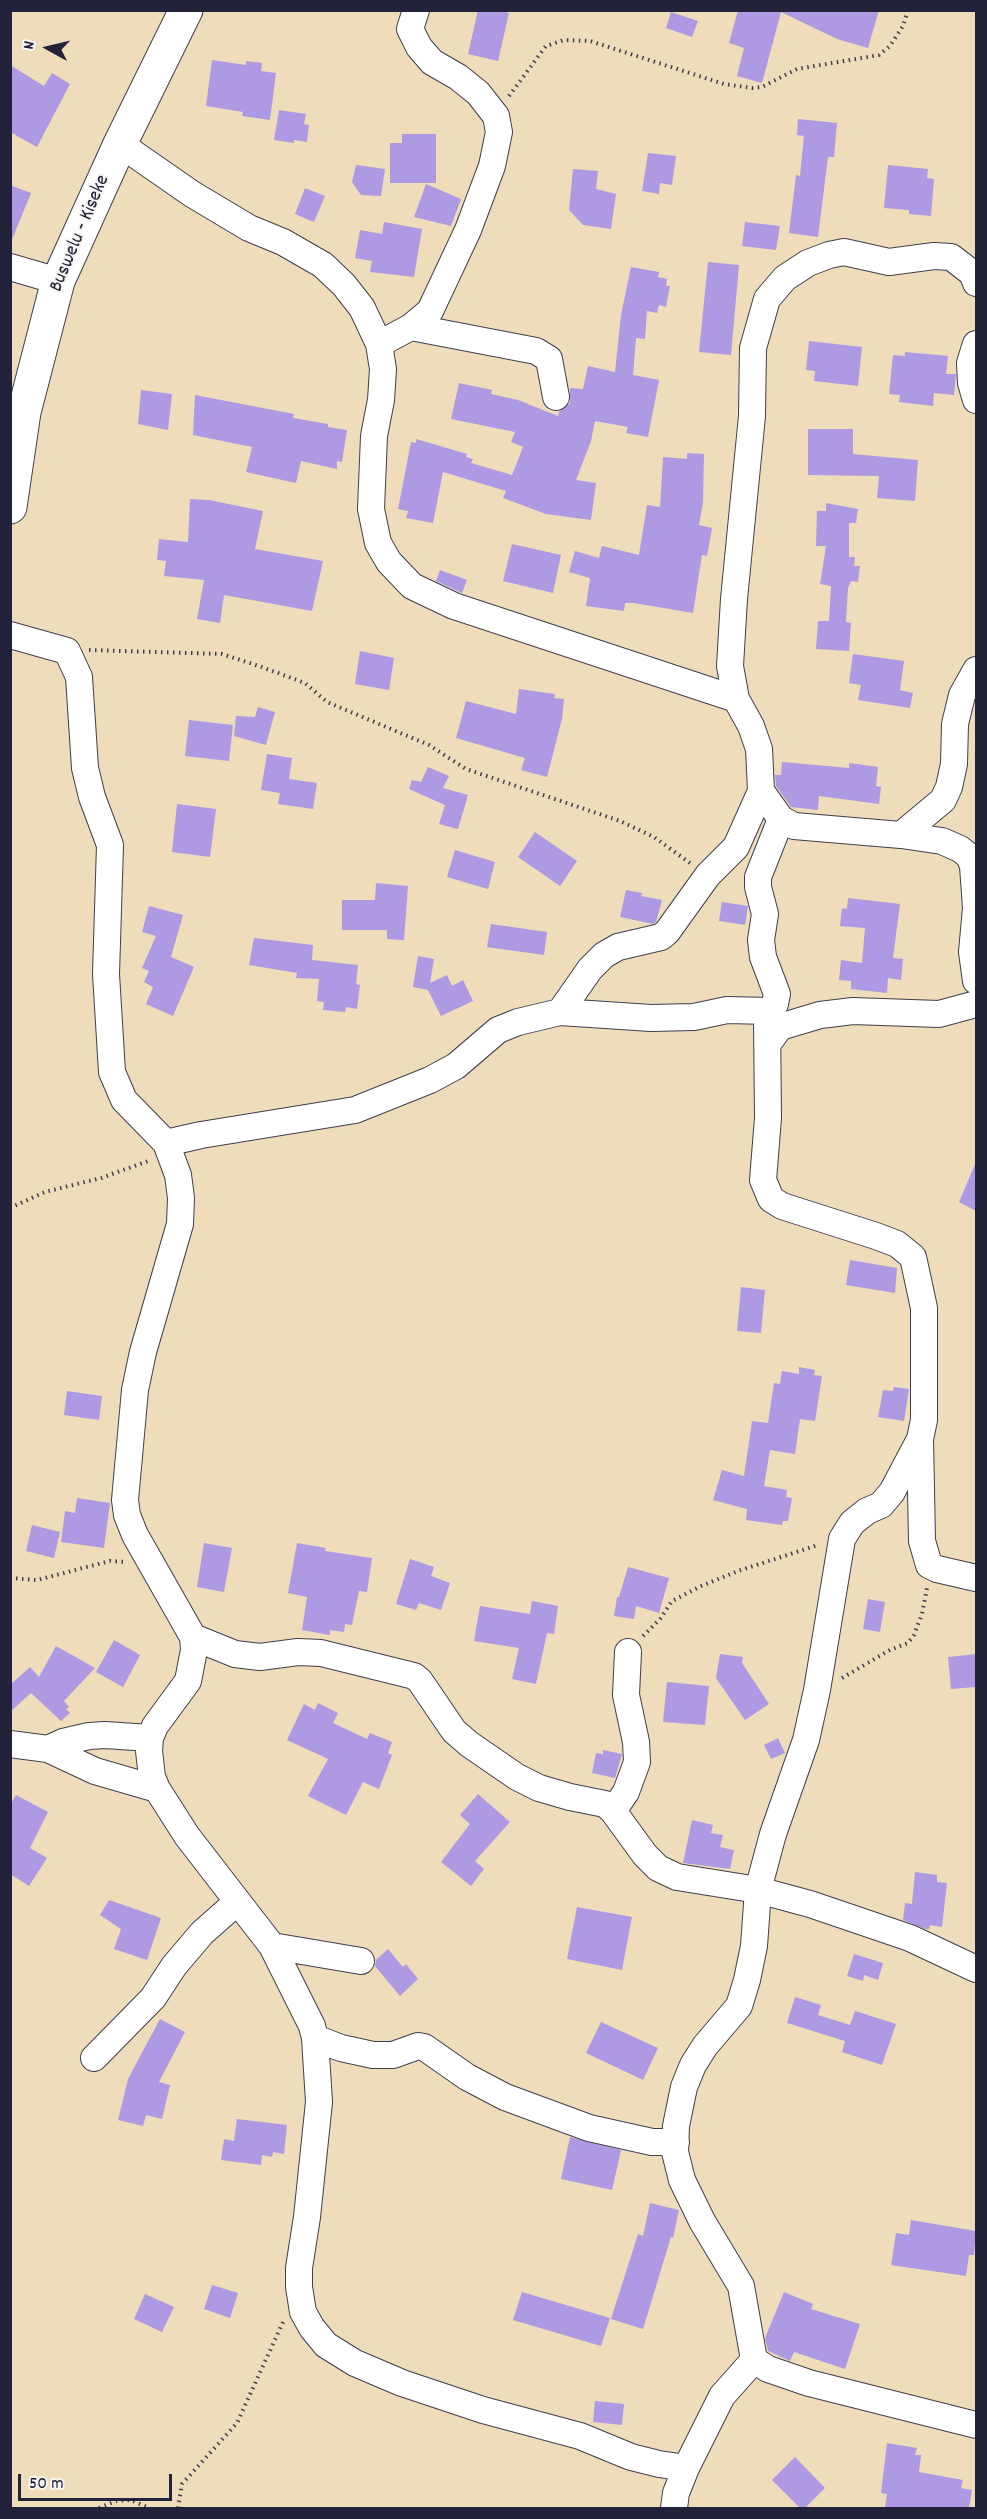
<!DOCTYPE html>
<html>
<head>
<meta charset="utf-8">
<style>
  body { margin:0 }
  #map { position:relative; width:987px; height:2519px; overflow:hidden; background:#eedcba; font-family:Dekko,sans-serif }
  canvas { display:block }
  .frame { position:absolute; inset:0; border:12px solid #22223b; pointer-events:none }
  .north { position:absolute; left:18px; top:18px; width:60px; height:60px; -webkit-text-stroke:4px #f6f6f2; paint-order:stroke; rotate:278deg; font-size:16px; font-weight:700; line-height:24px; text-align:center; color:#22223b }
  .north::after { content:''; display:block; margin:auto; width:21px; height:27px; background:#22223b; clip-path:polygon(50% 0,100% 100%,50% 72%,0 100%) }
  .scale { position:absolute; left:18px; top:2474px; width:154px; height:27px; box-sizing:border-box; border:3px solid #22223b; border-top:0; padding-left:8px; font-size:18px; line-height:21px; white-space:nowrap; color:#22223b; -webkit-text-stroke:4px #f6f6f2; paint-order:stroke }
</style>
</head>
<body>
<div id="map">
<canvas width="987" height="2519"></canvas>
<div class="frame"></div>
<div class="north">N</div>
<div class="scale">50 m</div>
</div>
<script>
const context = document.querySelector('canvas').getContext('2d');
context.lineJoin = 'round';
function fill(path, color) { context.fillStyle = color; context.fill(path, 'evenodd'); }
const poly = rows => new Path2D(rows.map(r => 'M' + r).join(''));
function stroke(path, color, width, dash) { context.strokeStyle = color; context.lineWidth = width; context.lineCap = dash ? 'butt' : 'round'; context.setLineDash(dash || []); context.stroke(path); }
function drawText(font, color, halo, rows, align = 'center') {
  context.font = font + ' Dekko,sans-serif'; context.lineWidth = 4.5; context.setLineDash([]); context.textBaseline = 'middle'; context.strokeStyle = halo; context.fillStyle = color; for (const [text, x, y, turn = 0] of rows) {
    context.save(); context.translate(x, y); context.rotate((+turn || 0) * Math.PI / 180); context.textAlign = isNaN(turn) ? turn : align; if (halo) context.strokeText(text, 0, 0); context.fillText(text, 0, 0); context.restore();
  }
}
fill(poly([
  [478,10,498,10,509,13,498,61,468,54],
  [738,10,879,10,868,48,837,39,781,12,762,83,737,76,744,48,729,43],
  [671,12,698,21,692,37,666,28],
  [212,60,246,65,246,61,262,63,261,71,276,73,270,120,242,116,243,112,206,106],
  [10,65,44,86,52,73,70,84,37,147,10,132],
  [279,110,306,114,304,124,309,125,307,142,294,140,294,143,274,140],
  [798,119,837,123,834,157,828,157,818,237,789,233,796,175,800,176,804,136,797,135],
  [402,134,436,134,436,183,390,183,390,143,402,143],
  [648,153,676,156,672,185,660,183,659,194,642,191],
  [356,165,385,169,381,196,361,195,352,182],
  [888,165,928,169,927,178,934,179,931,216,909,214,909,210,884,208],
  [573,169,598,171,596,189,616,194,611,229,583,225,569,210],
  [426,184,461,199,451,226,414,217],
  [10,185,31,193,11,242,10,242],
  [305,188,325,196,314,222,295,214],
  [384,222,422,229,414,277,370,272,372,261,355,258,360,230,382,234],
  [745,222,780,226,776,250,742,246],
  [708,262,739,265,731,355,699,352],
  [631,267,659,272,658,277,667,279,666,286,670,286,666,307,659,305,657,313,647,311,645,339,636,338,633,375,659,380,648,437,626,433,628,427,595,421,591,441,576,480,596,483,591,520,546,514,503,498,506,491,443,472,433,523,406,518,408,511,398,509,411,442,416,443,416,439,467,454,466,457,473,459,471,463,512,475,523,447,511,442,515,432,451,419,459,383,492,390,491,394,518,400,558,416,559,412,570,403,570,388,583,389,588,366,615,372,621,315],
  [809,341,862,347,858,386,814,381,815,371,806,370],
  [905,352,948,356,946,374,956,374,954,395,934,393,933,406,899,402,900,395,889,394,893,355,905,356],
  [141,390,172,394,168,430,138,424],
  [195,395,294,414,293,418,328,424,328,427,347,430,342,462,337,461,337,469,301,461,296,483,246,472,252,447,193,435],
  [808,429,853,429,853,454,918,460,915,501,877,498,879,476,808,475],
  [687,453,704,454,703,502,699,525,712,528,707,556,702,555,693,613,634,603,625,603,624,611,586,606,590,578,569,572,575,551,599,558,602,546,639,555,647,505,660,507,663,457,687,459],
  [190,499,209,500,263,511,255,549,323,561,312,611,224,595,220,623,197,619,204,580,164,576,166,561,157,560,159,539,188,542],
  [826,503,858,509,856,523,849,523,849,557,855,557,854,566,860,566,858,582,851,581,848,588,846,622,851,623,849,651,816,649,818,621,829,621,831,586,820,584,826,546,816,546,817,511,826,511],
  [512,544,561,555,553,593,503,581],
  [440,570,467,580,462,593,436,581],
  [360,651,394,658,389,690,355,684],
  [853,654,904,661,900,690,913,693,910,708,858,700,861,685,849,683],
  [519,689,555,694,554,698,564,699,562,719,547,777,521,770,525,758,456,738,466,701,516,714],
  [258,707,275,712,266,745,234,736,236,716,255,717],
  [189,720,233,725,229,761,185,756],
  [267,754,292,758,289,779,317,783,313,809,278,804,280,793,261,790],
  [782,762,849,768,849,763,878,767,876,786,881,787,879,804,819,796,818,810,791,807,776,786,775,775,781,775],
  [428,767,449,776,443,788,468,795,458,829,439,824,445,805,409,789,412,780,421,782],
  [177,804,216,809,210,857,172,852],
  [535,832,577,861,560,886,518,857],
  [455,850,495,862,488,889,447,877],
  [376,883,408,886,404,940,387,939,387,930,342,930,342,900,375,900],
  [626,890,642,893,641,896,662,900,656,922,653,924,620,917],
  [848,898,900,904,893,958,903,959,901,980,888,978,887,993,851,989,851,981,839,980,841,960,862,963,865,928,840,926,842,908,847,909],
  [722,902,748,906,745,925,719,921],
  [149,906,183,915,171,957,194,967,173,1016,146,1004,153,987,144,982,149,971,142,968,156,936,142,932],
  [491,924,547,932,544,955,487,947],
  [254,938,313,945,312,960,358,965,356,984,360,985,357,1009,346,1007,345,1012,323,1010,324,1002,317,1001,319,979,296,978,297,973,249,965],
  [418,956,434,959,430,983,447,975,452,986,463,980,473,1001,441,1016,428,990,413,987],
  [976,1162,976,1211,959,1202],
  [850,1260,897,1268,895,1293,846,1285],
  [741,1287,765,1290,761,1333,737,1331],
  [799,1367,815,1370,814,1375,822,1376,815,1421,800,1419,795,1454,770,1450,764,1486,787,1490,786,1497,792,1498,788,1521,783,1521,782,1525,746,1520,747,1509,713,1500,722,1470,744,1476,752,1421,768,1423,774,1383,780,1384,782,1371,799,1374],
  [894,1387,909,1389,904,1421,878,1417,883,1390,893,1391],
  [67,1391,102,1396,99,1420,64,1415],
  [77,1498,110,1503,104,1548,61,1542,65,1511,75,1513],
  [32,1525,60,1532,54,1558,26,1551],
  [204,1543,232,1548,224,1592,197,1587],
  [297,1543,326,1548,325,1551,372,1558,367,1592,359,1591,352,1625,345,1624,344,1632,330,1630,330,1635,302,1630,307,1597,288,1593],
  [410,1559,434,1567,431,1576,450,1583,441,1610,419,1603,416,1610,396,1604],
  [628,1567,669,1578,659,1613,636,1606,634,1619,614,1616,617,1597,619,1597],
  [868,1599,885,1602,880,1632,863,1629],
  [532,1601,558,1606,554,1634,547,1633,536,1684,512,1679,519,1648,474,1641,480,1606,530,1614],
  [114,1640,140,1655,123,1687,96,1672],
  [56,1646,95,1668,64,1701,69,1707,66,1709,70,1713,61,1721,31,1693,10,1712,10,1685,30,1667,39,1677],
  [720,1654,743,1657,742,1663,769,1704,745,1720,716,1678],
  [976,1654,976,1687,951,1689,948,1657],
  [667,1682,709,1686,705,1725,663,1722],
  [318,1703,338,1713,333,1723,367,1739,370,1733,392,1742,388,1753,392,1755,379,1789,363,1782,346,1815,308,1796,328,1759,287,1740,304,1704,315,1710],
  [778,1738,785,1753,771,1759,764,1745],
  [603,1750,622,1754,615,1778,592,1773,596,1753,603,1754],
  [478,1794,510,1822,475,1861,484,1869,471,1886,441,1862,470,1824,460,1815],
  [16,1795,48,1812,30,1848,47,1858,29,1886,10,1874,10,1805],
  [692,1820,713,1825,711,1833,723,1835,720,1847,734,1850,730,1869,683,1863],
  [915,1872,937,1875,937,1882,947,1883,942,1927,930,1925,929,1929,925,1929,903,1920,905,1903,912,1904],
  [109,1900,161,1918,147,1960,114,1949,121,1929,100,1915],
  [577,1907,632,1917,622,1970,567,1959],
  [388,1949,403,1967,406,1964,418,1979,400,1996,375,1966,376,1960],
  [854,1954,883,1963,878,1980,864,1975,863,1981,847,1976],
  [795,1997,821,2005,818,2015,850,2025,855,2011,896,2024,882,2065,842,2052,845,2041,787,2023],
  [160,2019,185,2032,159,2082,170,2085,162,2119,146,2115,143,2126,118,2120,128,2079],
  [601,2022,658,2048,643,2080,586,2053],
  [237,2119,287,2125,284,2154,273,2152,272,2157,262,2155,261,2165,221,2160,224,2139,234,2141],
  [570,2137,621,2150,612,2190,561,2179],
  [650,2203,679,2210,673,2238,671,2237,643,2329,611,2319,638,2234,643,2236],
  [911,2220,976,2231,974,2255,969,2255,966,2276,891,2265,896,2233,909,2235],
  [212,2285,238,2293,230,2318,204,2309],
  [522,2292,610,2318,601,2346,513,2320],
  [784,2292,813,2304,811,2309,860,2324,845,2369,794,2352,790,2361,768,2351,765,2338],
  [145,2294,174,2307,162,2332,134,2319],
  [595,2401,624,2404,622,2425,593,2422],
  [887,2443,917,2448,915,2455,921,2455,919,2472,963,2480,961,2488,972,2490,969,2508,885,2508,887,2494,881,2493],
  [795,2457,825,2488,805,2508,800,2508,772,2480]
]), '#ad9ae2');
const minor = poly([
  [120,144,192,194,249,228,283,242,323,265,344,285,362,308,379,344,383,369,381,400,374,436,371,509,378,543,389,562,412,586,454,606,736,699,751,726,759,749,761,791,781,819,794,826,901,835,942,841,960,849,969,856,973,866,976,908,972,952,976,981],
  [10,267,58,281],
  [411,327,536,351,549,359,556,397],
  [379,344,411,327,430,311,468,230,492,166,499,132,496,116,478,93,458,77,432,62,419,47,410,29,416,10],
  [976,344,970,363,971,383,976,400],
  [10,635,67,651,79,677,85,768,92,797,110,845,106,974,112,1072,124,1100,166,1143,178,1175,181,1198,180,1224,143,1352,135,1390,125,1500,127,1515,135,1535,193,1637,194,1650,188,1681,155,1726,150,1738,149,1751,152,1777,157,1789,187,1836,272,1946,312,2026,315,2038,319,2102,307,2217,299,2268,299,2287,303,2312,312,2328,326,2345,355,2363,402,2383,483,2410,580,2436,631,2457,659,2464,686,2468],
  [736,699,730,666,734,599,752,416,753,348,767,299,785,278,808,263,829,255,844,252,889,262,934,256,951,257,972,273,976,283],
  [781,819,758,877,758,887,765,914,761,940,763,957,777,994,775,1004,769,1011,767,1019,768,1118,763,1180,771,1199,782,1206,876,1236,897,1244,913,1257,924,1308,924,1420,920,1439,922,1541,929,1565,937,1569,976,1578],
  [901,835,943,800,949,787,954,764,955,724,962,695,976,670],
  [560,1012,651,1018,694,1017,727,1010,769,1011],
  [769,1042,780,1027,820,1015,853,1011,939,1014,976,1004],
  [166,1143,201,1135,355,1110,430,1080,456,1066,498,1030,518,1022,560,1012,590,969,604,955,618,947,661,937,667,932,708,875,736,847,761,791],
  [920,1439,892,1492,881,1505,867,1511,852,1523,842,1539,817,1690,806,1740,773,1834,758,1890,754,1946,747,1980,739,2006,705,2046,693,2065,684,2087,676,2126,675,2152,682,2180,702,2221,741,2286,754,2360,768,2369,809,2383,976,2425],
  [193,1637,235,1654,260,1657,298,1652,321,1653,414,1676,420,1681,454,1731,469,1744,517,1777,539,1788,570,1797,605,1804,613,1811,645,1855,658,1868,677,1877,758,1890,810,1904,910,1938,976,1969],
  [10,1744,48,1749,63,1742,89,1736,105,1735,150,1738],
  [48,1749,95,1771,157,1789],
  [613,1811,626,1792,637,1762,636,1742,626,1695,628,1652],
  [272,1946,361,1961],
  [315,2038,341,2048,373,2055,393,2055,418,2046,424,2047,467,2077,505,2097,589,2128,652,2142,676,2142],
  [94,2058,153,1998,174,1966,202,1933,237,1902],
  [674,2508,676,2493,686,2468,722,2396,754,2360]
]);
const major = poly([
  [10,507,24,412,58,281,120,144,186,10]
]);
stroke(minor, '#413e4e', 28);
stroke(major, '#413e4e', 35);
stroke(poly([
  [509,96,546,46,564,40,590,41,724,84,752,88,762,87,797,69,879,55,890,46,903,26,908,10],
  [89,650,222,654,259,666,305,683,327,702,429,745,466,769,620,821,654,837,690,863],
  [10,1208,45,1192,101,1178,151,1160],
  [10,1578,37,1580,110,1561,126,1562],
  [643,1636,660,1619,672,1601,699,1587,738,1571,818,1545],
  [842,1678,890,1650,908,1643,914,1635,922,1614,927,1588],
  [99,2508,116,2501,131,2500,149,2508],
  [178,2508,182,2484,237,2423,283,2322]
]), '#413e4e', 4, [1.5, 4.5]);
stroke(minor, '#fff', 26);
stroke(major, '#fff', 33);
drawText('20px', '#22223b', '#f6f6f2', [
  ["Buswelu - Kiseke",81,234,-67]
]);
</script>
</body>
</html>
